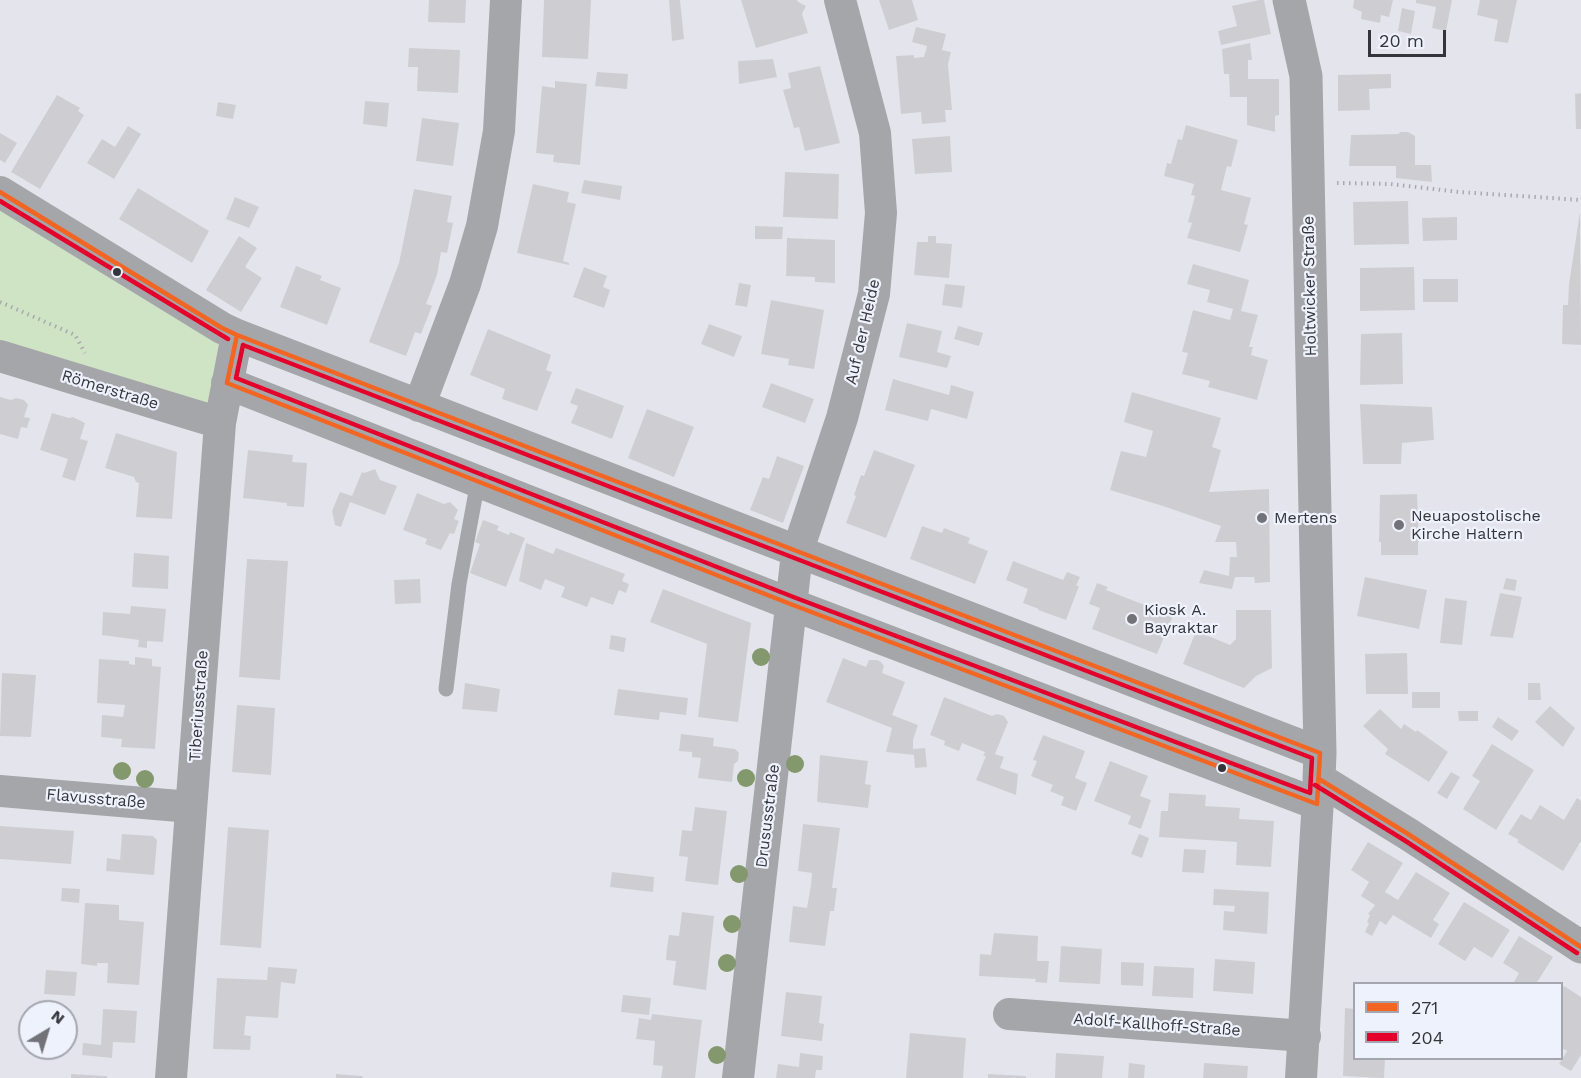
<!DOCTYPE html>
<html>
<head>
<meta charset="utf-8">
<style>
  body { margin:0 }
  #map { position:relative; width:1581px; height:1078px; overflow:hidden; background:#e4e5ec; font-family:"Work Sans",sans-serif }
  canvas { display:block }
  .legend { position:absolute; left:1353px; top:982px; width:210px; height:78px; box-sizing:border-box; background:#edf2fd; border:2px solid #a3a6af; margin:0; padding:8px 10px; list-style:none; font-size:18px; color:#34353a }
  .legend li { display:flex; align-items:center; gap:12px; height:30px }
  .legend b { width:30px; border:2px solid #a3a6af }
  .north { position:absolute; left:18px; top:1000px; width:60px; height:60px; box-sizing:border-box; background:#edf2fd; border:2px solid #a3a6af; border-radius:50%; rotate:38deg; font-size:16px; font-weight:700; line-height:24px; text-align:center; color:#34353a }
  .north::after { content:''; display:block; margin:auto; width:21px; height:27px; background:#727378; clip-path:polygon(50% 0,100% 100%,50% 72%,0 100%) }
  .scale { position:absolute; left:1368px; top:30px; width:78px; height:27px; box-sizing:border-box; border:3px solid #34353a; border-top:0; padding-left:8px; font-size:18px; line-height:21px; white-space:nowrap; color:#34353a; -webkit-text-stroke:4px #edf2fd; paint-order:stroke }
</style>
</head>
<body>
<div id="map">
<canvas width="1581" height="1078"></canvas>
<ul class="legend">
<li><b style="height:8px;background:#f26522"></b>271</li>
<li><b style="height:8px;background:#e4002b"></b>204</li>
</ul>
<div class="north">N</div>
<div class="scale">20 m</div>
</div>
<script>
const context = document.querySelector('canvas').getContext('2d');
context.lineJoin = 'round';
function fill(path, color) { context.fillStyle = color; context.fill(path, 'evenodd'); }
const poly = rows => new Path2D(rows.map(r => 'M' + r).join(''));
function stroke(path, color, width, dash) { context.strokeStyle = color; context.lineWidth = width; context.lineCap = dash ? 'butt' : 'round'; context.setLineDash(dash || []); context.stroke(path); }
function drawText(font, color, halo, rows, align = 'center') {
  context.font = font + ' "Work Sans",sans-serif'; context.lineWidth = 4.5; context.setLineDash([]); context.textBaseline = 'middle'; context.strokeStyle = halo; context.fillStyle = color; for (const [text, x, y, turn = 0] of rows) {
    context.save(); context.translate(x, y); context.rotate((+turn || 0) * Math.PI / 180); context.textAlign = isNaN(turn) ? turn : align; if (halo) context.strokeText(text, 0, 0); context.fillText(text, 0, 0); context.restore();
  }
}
fill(poly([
  [0,188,245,327,220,423,0,356]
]), '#cfe3c5');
fill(poly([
  [429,0,466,0,465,23,428,22],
  [544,0,591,0,588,59,542,57],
  [669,0,680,0,684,39,672,41],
  [741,0,797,0,798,2,806,6,802,14,808,33,756,48],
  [879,0,912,0,918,20,889,30],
  [1259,0,1264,0,1271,34,1221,45,1218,31,1237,26,1232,6],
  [1354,0,1393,0,1389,17,1381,15,1380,23,1361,19,1362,12,1353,8],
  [1416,0,1452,0,1446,31,1432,28,1436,7,1416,3],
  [1480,0,1517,0,1508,43,1494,41,1498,20,1477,15],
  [1402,8,1415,11,1411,34,1398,31],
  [916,27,946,34,942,50,951,52,948,64,952,110,945,110,946,122,922,124,921,112,901,114,896,56,914,55,914,58,924,57,927,46,912,42],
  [1250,43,1252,60,1248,60,1248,79,1279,79,1279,115,1275,116,1275,132,1247,125,1247,97,1230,97,1229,74,1224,74,1222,49],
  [409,48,460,50,458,93,417,91,418,67,408,67],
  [773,59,777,77,739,84,738,61],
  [820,66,840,143,805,151,799,127,794,128,783,90,791,88,788,73],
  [597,72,628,74,627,89,595,86],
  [1391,74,1391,88,1369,89,1370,110,1338,111,1338,75],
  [555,81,587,84,580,165,553,162,554,155,536,153,542,86,555,88],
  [1581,93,1581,129,1576,129,1575,94],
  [57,95,80,108,78,111,84,115,40,189,11,172],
  [365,101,389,103,387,127,363,124],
  [218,102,236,105,233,119,216,116],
  [422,118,459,123,453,166,416,161],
  [1186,125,1238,140,1231,167,1227,166,1221,190,1251,198,1244,224,1248,225,1240,252,1187,238,1192,223,1188,222,1195,196,1191,195,1194,184,1164,176,1167,163,1171,164,1178,139,1182,140],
  [128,126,141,134,114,179,87,163,102,139,115,147],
  [1401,132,1408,132,1415,136,1415,165,1431,165,1432,182,1396,178,1396,166,1349,166,1351,135,1398,134],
  [0,133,17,143,5,163,0,160],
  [950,136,952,172,915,174,912,139],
  [785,172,839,174,838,219,783,217],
  [584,180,622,186,620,200,581,193],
  [533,184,569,192,567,202,576,204,563,261,569,263,569,265,517,253],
  [138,188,209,231,192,263,119,219],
  [414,189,452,196,447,222,453,223,447,253,441,252,437,275,426,304,432,306,421,334,415,332,406,356,369,342,399,263],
  [235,197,259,207,249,228,226,219],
  [1408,201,1409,244,1354,245,1353,202],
  [1580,212,1581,345,1562,344,1563,305,1568,305,1569,284],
  [1457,217,1457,240,1423,241,1422,218],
  [755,226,783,227,782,239,755,239],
  [239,236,257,248,245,267,262,278,241,312,206,290],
  [928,236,936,236,936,243,952,244,949,278,914,275,917,242,928,242],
  [787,238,835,240,835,283,815,282,815,277,786,276],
  [1193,264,1249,280,1241,311,1258,315,1249,347,1253,347,1251,355,1268,360,1257,400,1208,387,1210,381,1182,374,1188,353,1182,352,1193,310,1230,320,1233,309,1207,302,1210,290,1187,284],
  [296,266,322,276,320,280,341,288,327,325,280,307],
  [584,267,607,276,603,287,610,290,604,308,573,297],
  [1414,267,1415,310,1360,311,1360,268],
  [1423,279,1458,279,1458,302,1423,302],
  [739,283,751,285,747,307,735,305],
  [945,284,965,286,962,308,942,305],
  [771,300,824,310,814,369,788,365,789,359,761,354],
  [907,323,942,331,937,352,951,356,947,368,899,357],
  [709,324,742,336,734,357,701,344],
  [958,326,983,333,979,346,954,339],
  [488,329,551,355,546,370,552,372,537,411,502,399,505,389,470,375],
  [1402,333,1403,384,1360,385,1361,334],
  [893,379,949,395,951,385,974,392,967,419,931,409,928,421,885,410],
  [771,383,814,399,805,423,762,407],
  [576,388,624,406,612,439,571,423,578,406,570,403],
  [1132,392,1221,418,1212,447,1221,450,1209,492,1269,489,1270,582,1255,583,1254,577,1235,577,1232,589,1199,583,1204,570,1229,576,1230,557,1237,557,1236,542,1215,542,1221,526,1163,506,1110,490,1121,451,1146,457,1153,431,1124,422],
  [0,397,11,400,16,398,24,400,28,405,24,417,30,418,27,428,21,427,18,439,0,434],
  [1360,404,1432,407,1434,440,1402,443,1401,464,1363,464],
  [647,409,694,427,674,477,628,458],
  [52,413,69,418,73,417,85,423,80,439,88,441,75,481,62,477,68,459,40,450],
  [116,433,177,452,172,519,136,517,139,483,136,482,134,477,105,468],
  [248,450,293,455,292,462,307,463,304,507,287,506,287,503,243,498],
  [874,450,915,465,886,538,846,523,856,496,854,495,861,475,864,476],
  [777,456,804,466,783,523,750,510,763,477,769,479],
  [375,469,380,480,397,486,385,515,350,502,341,527,335,525,332,511,340,492,352,496,362,472,364,473],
  [417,493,444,504,450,502,458,510,454,519,459,521,454,534,450,533,441,550,425,544,427,539,403,530],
  [1417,494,1419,542,1418,542,1418,555,1381,555,1381,542,1379,542,1380,495],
  [483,520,499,526,497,530,509,535,510,532,525,538,506,587,470,573,480,544,475,542],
  [922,526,942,533,944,528,970,538,968,543,988,551,975,584,910,559],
  [526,543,553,554,556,548,625,574,622,581,629,584,626,593,619,590,613,605,591,597,587,607,561,597,565,587,545,579,541,590,519,581],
  [134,553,169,556,168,589,132,587],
  [247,559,288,561,280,680,239,677],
  [1013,561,1063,580,1067,572,1080,577,1076,586,1079,586,1066,620,1038,610,1039,609,1023,603,1028,589,1006,580],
  [1365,577,1427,590,1419,629,1357,616],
  [1506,578,1517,580,1515,591,1503,589],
  [420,579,421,603,395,604,394,580],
  [1097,583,1108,587,1106,590,1173,616,1157,654,1092,629,1100,608,1089,604],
  [663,589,751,623,738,722,698,717,707,644,650,622],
  [1500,593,1522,597,1513,638,1490,636],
  [1445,598,1467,601,1462,645,1440,643],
  [131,606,166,609,163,642,147,641,147,648,138,647,139,640,102,635,103,612,130,614],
  [1236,610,1271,610,1272,668,1256,676,1244,688,1183,664,1196,631,1230,645,1236,639],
  [611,635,626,638,624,652,609,649],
  [1407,653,1408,694,1366,694,1365,654],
  [135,657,152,659,152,666,161,667,155,749,121,747,122,739,101,737,102,715,123,717,125,705,97,703,99,659,129,661,129,664,135,665],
  [843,658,866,667,869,660,877,660,881,662,884,666,882,673,905,682,892,715,918,725,913,740,913,749,925,748,927,767,915,768,914,755,886,752,892,728,826,702],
  [2,673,36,675,31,737,0,736],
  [465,683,500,689,497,712,462,709],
  [1528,683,1540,683,1541,700,1528,700],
  [618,689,688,698,686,715,660,712,659,720,614,715],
  [1412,692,1440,692,1440,708,1412,708],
  [944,697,992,716,997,714,1004,716,1008,722,995,754,1004,757,1000,768,1018,774,1016,795,976,780,986,756,983,756,985,752,962,743,959,751,944,745,945,741,930,735],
  [237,705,275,708,271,775,232,772],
  [1550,706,1575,728,1563,747,1535,722],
  [1380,709,1401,729,1404,724,1416,732,1417,730,1448,752,1429,782,1385,754,1388,749,1363,726],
  [1458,711,1478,711,1478,721,1459,721],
  [1498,717,1519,731,1512,741,1492,727],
  [681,734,714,738,713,746,735,749,739,753,738,761,734,764,732,782,698,778,701,758,692,757,692,752,679,751],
  [1043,735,1085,751,1075,778,1087,783,1076,811,1061,805,1064,797,1050,791,1053,785,1031,776,1037,761,1033,760],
  [1492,744,1534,770,1496,830,1463,809,1480,781,1472,776],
  [820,755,868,761,865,784,871,785,868,808,817,802],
  [1110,761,1148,776,1140,796,1151,800,1141,829,1128,824,1131,816,1094,801],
  [1451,772,1460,777,1447,799,1437,793],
  [1169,793,1206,795,1205,806,1240,808,1239,819,1274,821,1271,867,1236,865,1237,842,1159,837,1161,811,1168,811],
  [1577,798,1581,801,1581,841,1563,871,1517,842,1519,840,1508,834,1521,814,1531,820,1540,805,1564,820],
  [695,807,727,811,718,885,685,881,688,857,679,856,682,830,692,831],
  [803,824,840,828,832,888,837,888,834,911,830,911,825,946,789,942,793,906,807,908,811,885,812,873,798,871],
  [0,826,74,831,71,864,0,859],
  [228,827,269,830,261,948,220,945],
  [122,834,153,836,157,840,154,875,106,871,107,858,120,860],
  [1139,834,1149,838,1142,858,1131,854],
  [1368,842,1403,863,1385,892,1398,900,1416,872,1450,893,1433,920,1439,924,1431,938,1393,915,1386,925,1380,921,1372,936,1365,932,1369,923,1367,922,1370,915,1368,914,1375,905,1361,896,1369,882,1351,870],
  [1184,849,1206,850,1204,873,1182,872],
  [612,872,654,877,653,892,610,887],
  [62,888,80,889,79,903,61,901],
  [1214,889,1269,892,1267,934,1223,930,1224,911,1234,912,1235,906,1213,905],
  [1464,902,1510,930,1492,958,1474,947,1465,961,1438,944],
  [85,903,119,905,119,920,144,922,139,985,107,983,108,963,97,963,97,966,81,964],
  [682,912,714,916,706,990,673,985,676,961,666,960,667,948,669,935,679,936],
  [994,933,1038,936,1037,961,1049,961,1047,983,1035,982,1036,979,979,976,980,954,991,955],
  [1519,936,1553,957,1536,984,1513,984,1519,973,1503,963],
  [1061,946,1102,949,1100,984,1059,982],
  [1215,959,1255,962,1253,994,1213,991],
  [1121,962,1144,963,1143,986,1121,985],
  [1154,966,1194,968,1193,998,1152,996],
  [268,967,297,969,295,984,281,982,278,1018,246,1016,244,1035,251,1036,250,1050,213,1049,217,978,267,980],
  [46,970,77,972,75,996,44,994],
  [1564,986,1581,997,1581,1055,1571,1071,1559,1064,1567,1051,1562,1048,1562,989],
  [786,992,822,996,819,1023,824,1024,822,1041,781,1036],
  [623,995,651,998,649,1015,621,1012],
  [1345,1008,1354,1009,1354,1059,1385,1059,1384,1078,1343,1076],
  [103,1009,137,1011,135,1043,113,1042,112,1058,82,1055,83,1043,101,1045],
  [652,1014,702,1020,695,1078,661,1078,663,1066,653,1065,655,1041,636,1039,639,1018,651,1020],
  [910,1033,966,1038,963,1078,906,1078],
  [800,1053,823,1056,822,1070,816,1070,815,1078,776,1078,778,1064,799,1067],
  [1056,1053,1104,1056,1102,1078,1055,1078],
  [1129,1063,1145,1065,1144,1078,1128,1078],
  [1204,1063,1248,1066,1247,1078,1203,1078],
  [71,1074,107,1076,107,1078,71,1078],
  [336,1074,363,1076,362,1078,336,1078],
  [988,1074,1026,1076,1026,1078,988,1078]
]), '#ceced2');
stroke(poly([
  [1337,183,1390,184,1459,192,1581,200],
  [0,302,75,335,85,353]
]), '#a9aaae', 4, [1.5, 4.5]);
stroke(poly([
  [446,689,459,584,478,481]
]), '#a5a6aa', 15);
stroke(poly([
  [0,192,222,328,237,335,1320,753],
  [0,356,220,423],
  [227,383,793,605,1317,804],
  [419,406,465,284,482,226,499,131,506,0],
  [0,791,191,807],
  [1009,1014,1305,1036],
  [171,1078,220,423,237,335],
  [738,1078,797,553,842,418,874,294,881,213,875,133,840,0],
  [1301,1078,1319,783]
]), '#a5a6aa', 32);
stroke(poly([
  [1289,0,1306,76,1320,753,1319,779,1408,834,1581,947]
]), '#a5a6aa', 33);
stroke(poly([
  [0,192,222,328,237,335],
  [237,335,1320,753,1317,804,793,605,227,383,237,335],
  [1319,779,1408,834,1581,947]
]), '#f26522', 4.5);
stroke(poly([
  [0,201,228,339],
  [243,345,1312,758,1310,793,796,598,236,378,243,345],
  [1315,785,1404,840,1577,953]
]), '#e4002b', 4.5);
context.fillStyle = '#83986c';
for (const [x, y] of [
  [761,657],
  [795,764],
  [122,771],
  [746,778],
  [145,779],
  [739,874],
  [732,924],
  [727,963],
  [717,1055]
]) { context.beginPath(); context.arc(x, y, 9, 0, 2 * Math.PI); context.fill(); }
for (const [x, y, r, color] of [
  [117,272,5,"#34353a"],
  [1262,518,6,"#727378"],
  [1399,525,6,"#727378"],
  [1132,619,6,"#727378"],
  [1222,768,5,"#34353a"]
]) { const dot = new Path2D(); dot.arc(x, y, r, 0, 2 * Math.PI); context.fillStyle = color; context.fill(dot); stroke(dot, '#edf2fd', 2); }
drawText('16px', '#34353a', '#edf2fd', [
  ["Holtwicker Straße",1310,286,-91],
  ["Auf der Heide",863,332,-77],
  ["Römerstraße",110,390,17],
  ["Tiberiusstraße",199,706,-86],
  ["Flavusstraße",96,799,5],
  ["Drususstraße",768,816,-83],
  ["Adolf-Kallhoff-Straße",1157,1025,4]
]);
drawText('16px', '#34353a', '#edf2fd', [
  ["Neuapostolische",1411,516],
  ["Kirche Haltern",1411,534],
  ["Mertens",1274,518],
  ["Kiosk A.",1144,610],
  ["Bayraktar",1144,628]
], 'left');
</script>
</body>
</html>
